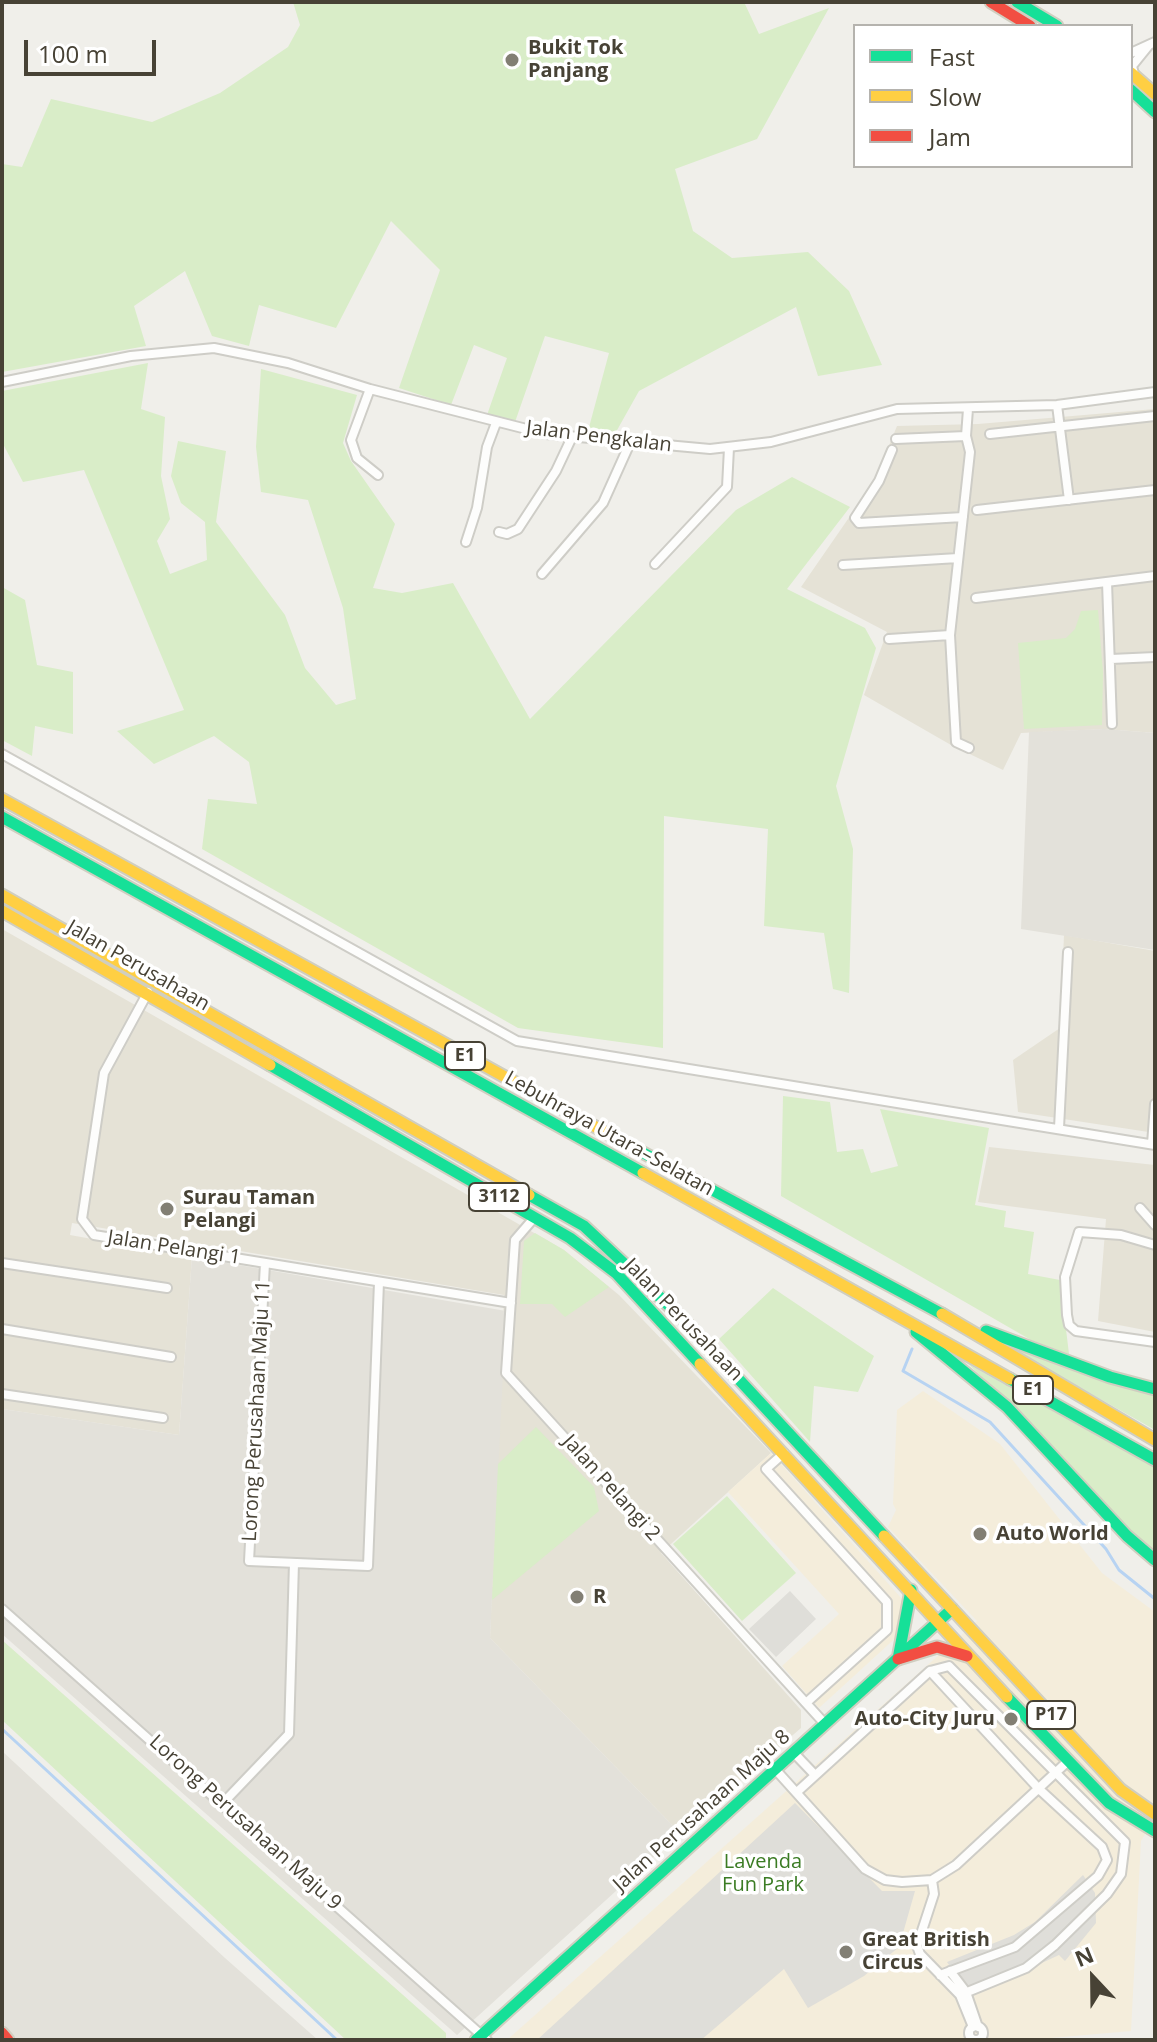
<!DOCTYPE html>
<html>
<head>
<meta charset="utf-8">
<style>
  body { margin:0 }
  #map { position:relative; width:1157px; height:2042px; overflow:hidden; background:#f0efea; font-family:"Open Sans",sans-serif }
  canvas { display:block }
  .frame { position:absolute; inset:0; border:4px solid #474235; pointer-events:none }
  .legend { position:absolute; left:853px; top:24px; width:280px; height:144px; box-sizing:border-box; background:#fff; border:2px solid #b5b3ae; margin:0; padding:10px 14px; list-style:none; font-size:24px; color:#474235 }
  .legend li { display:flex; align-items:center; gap:16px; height:40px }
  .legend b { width:40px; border:2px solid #b5b3ae }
  .north { position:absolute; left:1053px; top:1938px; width:80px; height:80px; -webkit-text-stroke:6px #fff; paint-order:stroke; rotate:338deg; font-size:22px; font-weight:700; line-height:32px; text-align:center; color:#474235 }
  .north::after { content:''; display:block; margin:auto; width:28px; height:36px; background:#474235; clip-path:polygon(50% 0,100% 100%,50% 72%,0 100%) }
  .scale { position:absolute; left:24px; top:40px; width:132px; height:36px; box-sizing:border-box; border:4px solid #474235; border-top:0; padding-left:10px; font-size:24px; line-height:28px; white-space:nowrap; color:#474235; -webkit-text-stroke:6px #fff; paint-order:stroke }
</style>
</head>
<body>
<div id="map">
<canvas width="1157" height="2042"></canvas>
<div class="frame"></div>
<ul class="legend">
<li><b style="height:10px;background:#16e098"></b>Fast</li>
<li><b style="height:10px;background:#ffcf43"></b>Slow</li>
<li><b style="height:10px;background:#f24e42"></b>Jam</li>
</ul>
<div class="north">N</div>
<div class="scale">100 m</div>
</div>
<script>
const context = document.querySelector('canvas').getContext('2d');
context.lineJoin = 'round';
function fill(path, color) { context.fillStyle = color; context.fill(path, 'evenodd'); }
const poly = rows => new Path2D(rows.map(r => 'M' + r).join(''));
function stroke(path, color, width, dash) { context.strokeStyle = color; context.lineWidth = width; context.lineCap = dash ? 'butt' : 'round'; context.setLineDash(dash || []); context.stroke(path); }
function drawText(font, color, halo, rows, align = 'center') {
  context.font = font + ' "Open Sans",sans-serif'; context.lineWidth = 7; context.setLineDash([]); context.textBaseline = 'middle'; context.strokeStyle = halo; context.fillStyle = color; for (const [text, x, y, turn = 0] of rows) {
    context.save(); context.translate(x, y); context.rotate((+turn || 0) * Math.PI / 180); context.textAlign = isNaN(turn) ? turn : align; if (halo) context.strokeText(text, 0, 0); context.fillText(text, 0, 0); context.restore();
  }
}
fill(poly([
  [1155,409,1155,733,1105,729,1021,733,1003,770,951,745,864,695,887,632,801,587,875,480,897,426,978,424],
  [2,929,564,1250,619,1295,771,1453,661,1553,801,1710,801,1728,680,1833,490,1638,504,1295,72,1223,70,1235,192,1257,179,1435,2,1409],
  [1064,935,1155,951,1155,1133,1018,1112,1013,1060,1060,1028],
  [989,1147,1155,1165,1155,1332,1098,1321,1106,1219,978,1202]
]), '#e5e2d6');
fill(poly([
  [923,1391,1000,1444,1102,1573,1155,1612,1155,1818,1141,1841,1131,2031,1028,2040,507,2040,977,1621,888,1527,896,1510,893,1504,897,1410],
  [771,1453,903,1600,901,1633,819,1708,782,1666,839,1614,728,1492]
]), '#f4eddb');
fill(poly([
  [1105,729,1155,733,1155,950,1021,929,1029,732],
  [192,1257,506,1311,490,1638,680,1833,457,2035,2,1634,2,1409,179,1435],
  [2,1751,225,1958,318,2040,2,2040]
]), '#e3e1da');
fill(poly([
  [293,2,744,2,759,34,829,8,757,139,675,169,693,231,732,258,808,252,849,291,882,365,818,376,796,307,639,391,616,432,588,431,609,353,545,336,515,422,487,415,507,358,474,345,451,405,399,388,440,270,391,221,336,328,259,305,249,346,212,336,185,271,134,306,146,346,2,372,2,164,22,167,51,99,152,122,220,93,288,47,300,25],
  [148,363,141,409,165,417,161,476,170,519,157,541,170,574,207,560,205,522,181,503,171,476,178,441,226,451,216,522,285,615,305,668,336,705,356,699,343,608,308,500,261,492,256,447,261,369,357,395,343,443,351,461,395,524,373,588,402,593,453,583,530,719,736,510,792,477,850,507,787,589,865,628,876,648,836,786,853,849,849,993,833,989,824,933,764,926,768,829,664,816,663,1048,518,1028,202,849,208,799,257,804,249,762,214,736,154,764,117,731,184,710,84,470,23,482,2,442,2,391],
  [2,587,25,600,37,665,73,672,73,734,35,726,32,756,2,740],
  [1098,610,1103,673,1102,725,1024,729,1018,643,1066,638,1075,629,1081,611],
  [783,1096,830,1102,837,1152,863,1149,871,1173,898,1166,880,1109,989,1128,975,1205,1006,1211,1004,1227,1034,1232,1028,1274,1060,1280,1069,1354,1031,1340,781,1196],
  [535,1233,564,1250,609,1287,565,1317,552,1304,520,1304,524,1241],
  [773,1288,874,1356,858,1392,814,1386,810,1442,719,1339],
  [994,1339,1095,1378,1155,1396,1155,1430],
  [968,1364,1155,1468,1155,1555,1113,1515,1022,1414],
  [536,1427,594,1487,599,1511,492,1600,498,1464],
  [727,1496,796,1573,742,1621,673,1544],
  [2,1640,446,2033,446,2040,346,2040,2,1720]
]), '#d9edc8');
fill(poly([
  [790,1591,816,1619,776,1657,749,1629],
  [795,1803,882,1891,915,1891,899,1947,864,1976,808,2008,784,1969,701,2040,537,2040],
  [1083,1875,1095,1893,1096,1923,1065,1961,1059,1955,971,1996,947,1962,1014,1935,1035,1922]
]), '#dfded9');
stroke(poly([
  [912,1349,903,1371,990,1422,1106,1549,1119,1570,1155,1599],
  [2,1729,337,2040]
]), '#b7d3f2', 3);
const street = poly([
  [1131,53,1155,42],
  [1134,74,1132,66,1149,45],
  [2,382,131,356,214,348,288,363,370,389,546,434,710,449,771,442,897,409,1057,405,1155,392],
  [370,389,351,440,357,458,378,475],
  [1057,405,1069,500],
  [968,409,966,436,970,452,950,635,956,742,969,748],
  [990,434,1155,416],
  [896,439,966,436],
  [892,450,879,481,855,518,859,523,963,517],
  [977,510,1155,490],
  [499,532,507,534,518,529,556,471,572,437],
  [466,542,477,508,487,447,496,423],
  [655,564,727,487,729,448],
  [843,565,958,558],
  [542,574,603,503,630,443],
  [1107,582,1112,724],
  [976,598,1155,576],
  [889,639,950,635],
  [1111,659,1155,657],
  [2,754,517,1041,1155,1145],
  [148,992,104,1073,82,1219,94,1235,511,1303],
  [1059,1128,1068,952],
  [1152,1144,1155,1104],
  [1140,1208,1155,1225],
  [534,1218,515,1240,506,1373,825,1724],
  [1155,1245,1121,1235,1079,1232,1065,1277,1067,1315,1069,1325,1076,1331,1155,1342],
  [2,1263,167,1288],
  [265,1263,249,1561,368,1566,379,1282],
  [2,1329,171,1357],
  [2,1394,163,1418],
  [784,1453,766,1469,887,1602,887,1630,806,1703],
  [2,1609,487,2040],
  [930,1671,1039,1789,1102,1847,1107,1860,1098,1876,1015,1947,940,1975],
  [794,1753,815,1775],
  [775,1769,865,1869,885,1880,902,1882,932,1880,956,1865,1067,1762],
  [797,1792,930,1671,949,1666,1125,1842,1121,1874,1107,1894,1055,1945,1026,1968,960,1995],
  [223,1803,289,1734,294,1563],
  [932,1880,934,1894,917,1946,920,1954,960,1995,973,2027],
  [950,1971,966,1992,978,2027],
  '969 2033a7 7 0 1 1 14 0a7 7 0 1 1-14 0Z'
]);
const fast = poly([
  [1017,2,1057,26],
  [1131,90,1155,112],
  [2,817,643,1173],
  [270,1065,570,1238,616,1273,700,1364],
  [612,1136,942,1314],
  [529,1195,584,1226,682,1318,884,1536],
  [986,1331,1110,1377,1155,1389],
  [916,1332,1007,1407,1127,1536,1155,1560],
  [1010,1379,1155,1460],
  [898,1659,911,1590],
  [1007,1697,1109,1803,1155,1831],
  [476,2040,952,1609]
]);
const slow = poly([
  [1131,73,1155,94],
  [2,799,612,1136],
  [2,895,529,1195],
  [2,911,270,1065],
  [643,1173,1010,1379],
  [942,1314,1155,1440],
  [700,1364,1007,1697],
  [884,1536,1121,1790,1155,1814]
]);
const jam = poly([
  [991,2,1030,26],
  [898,1659,937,1647,967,1656],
  [2,2033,8,2040]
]);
stroke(street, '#cecdc7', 12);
stroke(fast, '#d0cec0', 15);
stroke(slow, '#d0cec0', 15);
stroke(jam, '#d0cec0', 15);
stroke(street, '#fdfdfc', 8);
stroke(fast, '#16e098', 11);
stroke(slow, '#ffcf43', 11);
stroke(jam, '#f24e42', 11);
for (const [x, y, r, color] of [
  [512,60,8,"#827f74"],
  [167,1209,8,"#827f74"],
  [980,1534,8,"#827f74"],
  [577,1597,8,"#827f74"],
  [1011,1719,8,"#827f74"],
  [846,1952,8,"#827f74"]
]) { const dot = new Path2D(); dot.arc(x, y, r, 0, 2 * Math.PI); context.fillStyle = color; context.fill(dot); stroke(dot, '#fff', 3); }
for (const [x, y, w] of [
  [465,1056,40],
  [499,1197,60],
  [1033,1390,40],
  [1051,1715,48]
]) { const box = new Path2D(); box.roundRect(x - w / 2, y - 14, w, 28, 6); context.fillStyle = '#fff'; context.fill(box); stroke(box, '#474235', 2); }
drawText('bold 18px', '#474235', null, [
  ["E1",465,1056],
  ["3112",499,1197],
  ["E1",1033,1390],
  ["P17",1051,1715]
]);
drawText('bold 20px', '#474235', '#fff', [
  ["Bukit Tok",528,48],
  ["Panjang",528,71],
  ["Surau Taman",183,1198],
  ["Pelangi",183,1221],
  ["Auto World",996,1534],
  ["R",593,1597],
  ["Auto-City Juru",995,1719,"right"],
  ["Great British",862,1940],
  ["Circus",862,1963]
], 'left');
drawText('20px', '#474235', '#fff', [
  ["Jalan Pengkalan",599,437,7],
  ["Jalan Perusahaan",138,966,30],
  ["Lebuhraya Utara–Selatan",609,1134,29],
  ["Jalan Pelangi 1",174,1248,9],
  ["Jalan Perusahaan",683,1320,46],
  ["Lorong Perusahaan Maju 11",257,1411,-87],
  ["Jalan Pelangi 2",611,1488,48],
  ["Jalan Perusahaan Maju 8",702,1811,-42],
  ["Lorong Perusahaan Maju 9",245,1823,42]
]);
drawText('20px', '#3b7c24', '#fff', [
  ["Lavenda",763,1862],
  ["Fun Park",763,1885]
]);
</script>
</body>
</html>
